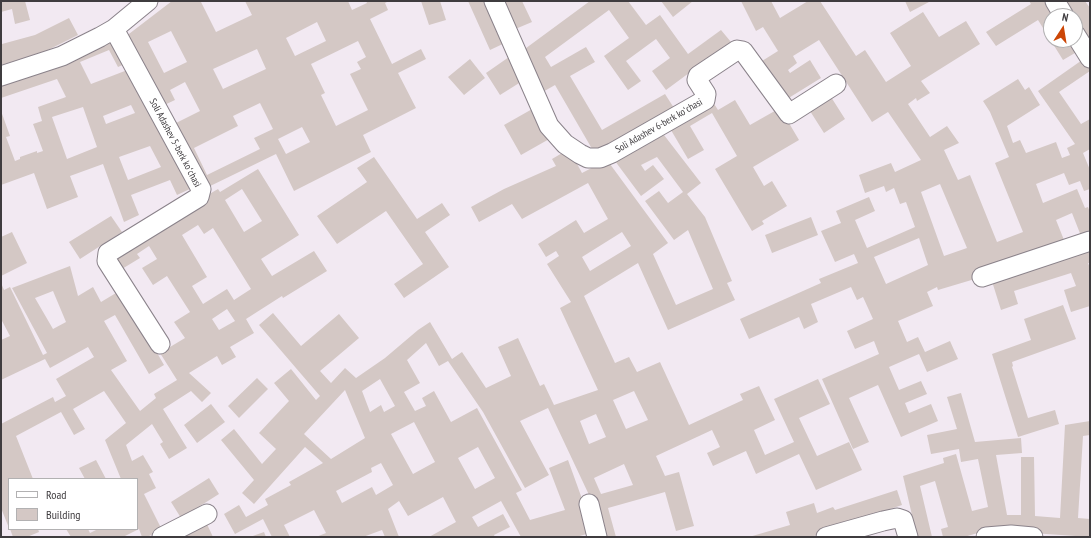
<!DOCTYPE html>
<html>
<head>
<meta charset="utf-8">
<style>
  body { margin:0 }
  #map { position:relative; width:1091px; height:538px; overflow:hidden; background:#f2e9f2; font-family:"PT Sans Narrow",sans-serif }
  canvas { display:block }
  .frame { position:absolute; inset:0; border:2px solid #3f3c3f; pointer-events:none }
  .legend { position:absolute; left:8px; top:478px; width:130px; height:52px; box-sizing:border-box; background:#fff; border:1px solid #b2b1b2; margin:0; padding:5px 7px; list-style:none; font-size:12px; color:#3f3c3f }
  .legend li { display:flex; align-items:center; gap:8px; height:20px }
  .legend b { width:20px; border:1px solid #b2b1b2 }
  .north { position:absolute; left:1043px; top:8px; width:40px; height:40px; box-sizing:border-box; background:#fff; border:1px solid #b2b1b2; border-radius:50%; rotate:12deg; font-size:11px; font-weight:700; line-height:16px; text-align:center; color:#3f3c3f }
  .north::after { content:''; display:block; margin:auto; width:14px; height:18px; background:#cc4606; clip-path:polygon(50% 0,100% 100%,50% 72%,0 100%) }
</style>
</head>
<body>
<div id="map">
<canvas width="1091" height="538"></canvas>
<div class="frame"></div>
<ul class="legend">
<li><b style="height:5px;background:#fff"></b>Road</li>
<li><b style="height:11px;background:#d4c8c5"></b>Building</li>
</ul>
<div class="north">N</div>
</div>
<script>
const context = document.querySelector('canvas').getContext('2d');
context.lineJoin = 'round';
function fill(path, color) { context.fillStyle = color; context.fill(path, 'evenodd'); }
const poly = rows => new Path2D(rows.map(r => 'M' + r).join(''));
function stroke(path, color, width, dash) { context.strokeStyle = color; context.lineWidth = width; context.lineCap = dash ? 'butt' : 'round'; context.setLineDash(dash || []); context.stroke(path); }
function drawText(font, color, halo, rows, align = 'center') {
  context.font = font + ' "PT Sans Narrow",sans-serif'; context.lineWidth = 3; context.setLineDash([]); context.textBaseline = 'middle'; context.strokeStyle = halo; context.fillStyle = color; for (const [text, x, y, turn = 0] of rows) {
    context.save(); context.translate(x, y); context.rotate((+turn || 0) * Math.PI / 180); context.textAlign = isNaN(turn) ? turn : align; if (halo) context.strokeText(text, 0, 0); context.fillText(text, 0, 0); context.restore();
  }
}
fill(poly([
  [1,1,25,1,30,20,15,24,12,9,1,12],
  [172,1,203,1,201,2,216,32,252,15,245,1,348,1,352,10,367,3,366,1,389,1,385,3,388,10,370,19,392,64,421,49,426,59,398,73,416,108,363,135,371,152,294,191,276,154,202,190,170,126,200,111,185,82,170,90,175,100,160,107,125,37],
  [317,22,326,41,295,56,286,38],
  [171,31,187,62,164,73,148,42],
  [358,41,366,57,357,62,361,69,350,74,368,110,336,126,321,95,325,93,311,64],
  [257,49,266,69,223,89,213,69],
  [260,103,273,129,254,138,260,149,207,175,194,148,238,126,233,116],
  [302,127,310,142,286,154,278,139],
  [421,1,440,1,446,20,429,25],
  [468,1,488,1,507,42,490,50],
  [500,1,522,1,532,22,513,30],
  [590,1,628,1,646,25,660,15,688,54,721,30,731,42,666,90,652,71,670,58,656,39,626,61,641,81,628,90,604,56,629,38,609,10,545,57,551,67,586,47,595,62,570,76,602,130,665,94,674,108,595,154,555,85,541,93,518,54],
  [661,1,693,1,673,17],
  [741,1,771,1,780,18,808,1,820,1,856,56,865,50,886,82,911,66,890,33,923,12,939,37,966,21,980,44,921,81,930,93,917,101,916,98,908,104,930,137,947,126,959,143,944,150,958,180,970,175,997,242,1023,232,995,163,1009,157,990,112,983,101,1018,79,1025,90,1029,87,1040,105,1007,126,1013,143,1020,140,1026,153,1056,142,1062,158,1070,155,1067,148,1075,144,1038,91,1085,58,1090,64,1090,71,1059,92,1081,124,1090,119,1090,149,1083,153,1090,170,1090,189,1084,191,1080,181,1069,185,1064,173,1036,184,1043,203,1077,189,1085,208,1088,207,1090,212,1090,238,1083,241,1072,213,1056,220,1066,245,995,273,938,290,937,287,927,292,933,306,898,321,907,342,918,337,925,352,950,341,958,359,927,372,919,354,889,367,899,390,921,381,927,394,905,403,909,413,931,404,938,421,901,437,878,385,849,398,869,442,853,449,822,379,879,354,874,341,855,349,847,331,873,319,863,297,857,300,851,287,811,304,818,322,804,329,799,317,749,339,740,319,821,283,819,279,858,263,854,254,835,262,821,231,841,223,836,211,869,197,875,211,855,220,867,248,915,227,906,202,900,204,894,188,886,192,884,186,865,193,859,175,891,163,895,172,921,160,888,112,872,122,819,40,793,56,797,63,788,70,790,73,810,60,821,78,787,99,762,61,778,51,763,27,756,31],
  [940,184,967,248,944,256,921,192],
  [919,238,928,265,886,284,874,257],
  [905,1,928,1,929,2,910,12],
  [1029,1,1050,1,1059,16,1051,16,1051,40,1074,40,1080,50,1063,60,1038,20,996,46,986,32,1031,4],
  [1060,1,1085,1,1090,8,1090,39,1088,40,1075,22,1075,16,1071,16],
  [69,18,78,35,42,53,1,65,1,41,2,44,35,35],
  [113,38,127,63,118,67,109,50,80,62,91,84,130,69,192,188,177,195,170,180,131,195,139,215,124,222,103,164,70,176,78,197,47,209,34,173,1,185,1,111,10,136,6,137,15,161,20,159,20,157,37,151,37,153,43,151,33,124,42,121,38,107,66,97,57,79,1,98,1,78],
  [131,105,135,113,106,124,103,116],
  [83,107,97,147,67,159,52,117],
  [150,146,161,167,128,180,119,157],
  [509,57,524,80,500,95,486,73],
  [470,59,485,78,464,95,448,77],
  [831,97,845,119,824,133,810,111],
  [711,99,718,110,735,100,750,125,780,108,799,140,753,167,764,186,772,181,787,206,762,221,764,224,752,231,715,169,737,156,712,113,690,126,704,150,688,159,668,125],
  [534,108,551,138,521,155,504,125],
  [664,135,701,183,687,194,705,217,732,281,727,283,735,300,668,330,638,263,584,296,615,363,629,357,637,372,660,362,689,425,743,400,740,394,759,386,775,420,754,430,765,455,794,442,774,399,818,379,830,404,799,418,817,456,849,442,862,470,816,490,799,454,756,474,746,451,713,466,707,453,720,447,712,430,656,456,665,476,679,472,694,526,676,531,665,492,608,508,616,537,599,537,590,497,548,408,520,421,549,475,525,488,483,412,448,361,439,366,426,343,407,360,420,383,404,392,415,411,426,406,422,398,434,391,451,422,477,408,522,490,516,493,530,520,565,510,549,468,568,460,594,532,576,537,521,537,501,501,472,517,478,527,503,514,510,527,494,535,495,537,429,537,456,522,443,497,408,516,399,501,388,509,399,537,385,537,382,530,363,537,316,537,326,533,314,510,284,525,290,537,272,537,263,519,235,534,224,514,239,505,246,517,268,505,265,499,291,485,289,482,323,463,305,447,254,504,242,493,254,480,221,440,234,429,262,464,276,449,259,433,289,401,274,383,291,369,316,400,320,396,259,325,273,313,301,346,339,314,359,338,320,371,331,383,345,368,356,378,385,358,418,330,430,322,452,359,462,352,486,388,511,376,498,347,518,338,540,386,544,384,554,405,598,390,560,308,571,302,547,264,559,256,556,251,546,257,538,244,576,220,584,233,608,219,588,183,522,219,512,204,479,222,471,207,504,189,556,166,552,159,569,149,582,173,607,160,668,243,653,254,676,305,713,289,688,230,674,240,645,201,659,191,668,203,683,192,657,157,641,165,645,171,653,165,664,179,641,196,615,161],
  [622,232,631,246,590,271,582,257],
  [380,379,395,406,384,412,381,405,370,412,362,391],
  [345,390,365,438,331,459,304,434],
  [634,391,648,420,626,429,613,400],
  [596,414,606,437,589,444,580,421],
  [414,422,435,462,413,474,391,434],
  [478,447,495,478,475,489,458,458],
  [381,463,393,485,376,495,372,487,342,503,336,491,372,472,371,468],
  [624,464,633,485,601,494,594,478],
  [374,157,417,219,442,203,450,215,425,232,449,267,404,298,394,284,423,264,386,211,337,244,317,216,367,182,357,168],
  [258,169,299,235,261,259,272,276,314,251,327,271,283,298,282,296,246,319,254,333,230,347,236,357,222,365,217,356,189,373,211,393,202,402,191,391,163,409,187,448,169,459,160,444,163,442,152,424,126,445,132,461,143,455,153,472,149,474,156,488,144,494,162,530,147,537,142,537,139,529,123,537,71,537,66,529,88,529,90,533,98,529,137,529,137,479,121,479,105,440,126,423,104,391,73,409,85,429,74,435,61,412,16,436,33,479,9,479,9,528,1,508,1,424,53,397,55,402,66,396,56,379,94,357,88,347,50,368,45,359,1,380,1,340,10,336,1,319,1,283,4,290,10,287,43,355,47,353,12,288,70,266,78,296,93,287,101,302,121,290,164,365,149,374,115,315,104,321,127,361,111,370,140,411,156,398,154,394,177,380,160,353,185,338,174,322,190,312,167,276,153,285,142,268,157,259,149,246,137,254,140,258,117,272,109,259,187,207,218,189,220,192],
  [242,189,262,221,244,232,225,200],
  [198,225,204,234,213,228,251,289,234,300,227,289,203,304,192,286,207,277,182,235],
  [53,291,66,322,53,329,35,298],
  [227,309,235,321,219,330,212,319],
  [111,216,122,232,80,259,69,242],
  [811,217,818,235,772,253,765,235],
  [12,232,27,263,1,276,1,237],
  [1090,244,1090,263,1088,263,1090,268,1090,306,1071,312,1064,290,1076,286,1071,273,1014,291,1018,304,1001,310,990,275],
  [1063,305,1076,339,1012,362,1013,366,1012,367,1028,418,1055,410,1059,424,1018,437,992,354,1031,340,1024,319],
  [257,378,268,389,239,418,228,406],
  [961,393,975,442,1021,438,1022,453,996,455,1007,515,1021,515,1021,457,1034,457,1035,516,1060,518,1065,425,1090,421,1090,435,1083,436,1078,518,1090,519,1090,537,988,530,964,537,943,537,941,529,948,527,935,481,920,486,932,537,917,537,903,476,944,463,943,458,956,454,972,511,988,507,978,459,961,462,959,449,931,454,927,435,957,429,947,397],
  [211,404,225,422,197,443,184,425],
  [96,460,106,479,85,479,79,468],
  [209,478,219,494,181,518,171,502],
  [897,490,902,505,881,512,881,514,811,537,749,537,790,525,786,512,814,503,817,513,833,507,835,510],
  [205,520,213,537,167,537],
  [10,529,38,529,39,532,27,537,13,537],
  [264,532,266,537,250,537]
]), '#d4c8c5');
const minor = poly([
  [494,1,549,126,565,144,580,154,588,158,600,158,612,153,705,100,706,94,697,80,698,76,737,50,743,51,789,114,836,84],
  [1055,1,1064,16],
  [114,29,201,189,199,197,108,253,107,261,160,344],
  [1075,34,1090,58],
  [1,76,62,56,100,37,114,29,148,1],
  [982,277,1090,241],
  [589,504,597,537],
  [162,537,207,514],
  [826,537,883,521,897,518,903,520,908,537],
  [986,537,1011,535,1033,537]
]);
stroke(minor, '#8a828a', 21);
stroke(minor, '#fff', 19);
drawText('10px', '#3f3c3f', '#fff', [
  ["Soli Adashev 6-berk koʻchasi",659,126,-30],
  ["Soli Adashev 5-berk koʻchasi",175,143,62]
]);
</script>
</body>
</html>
